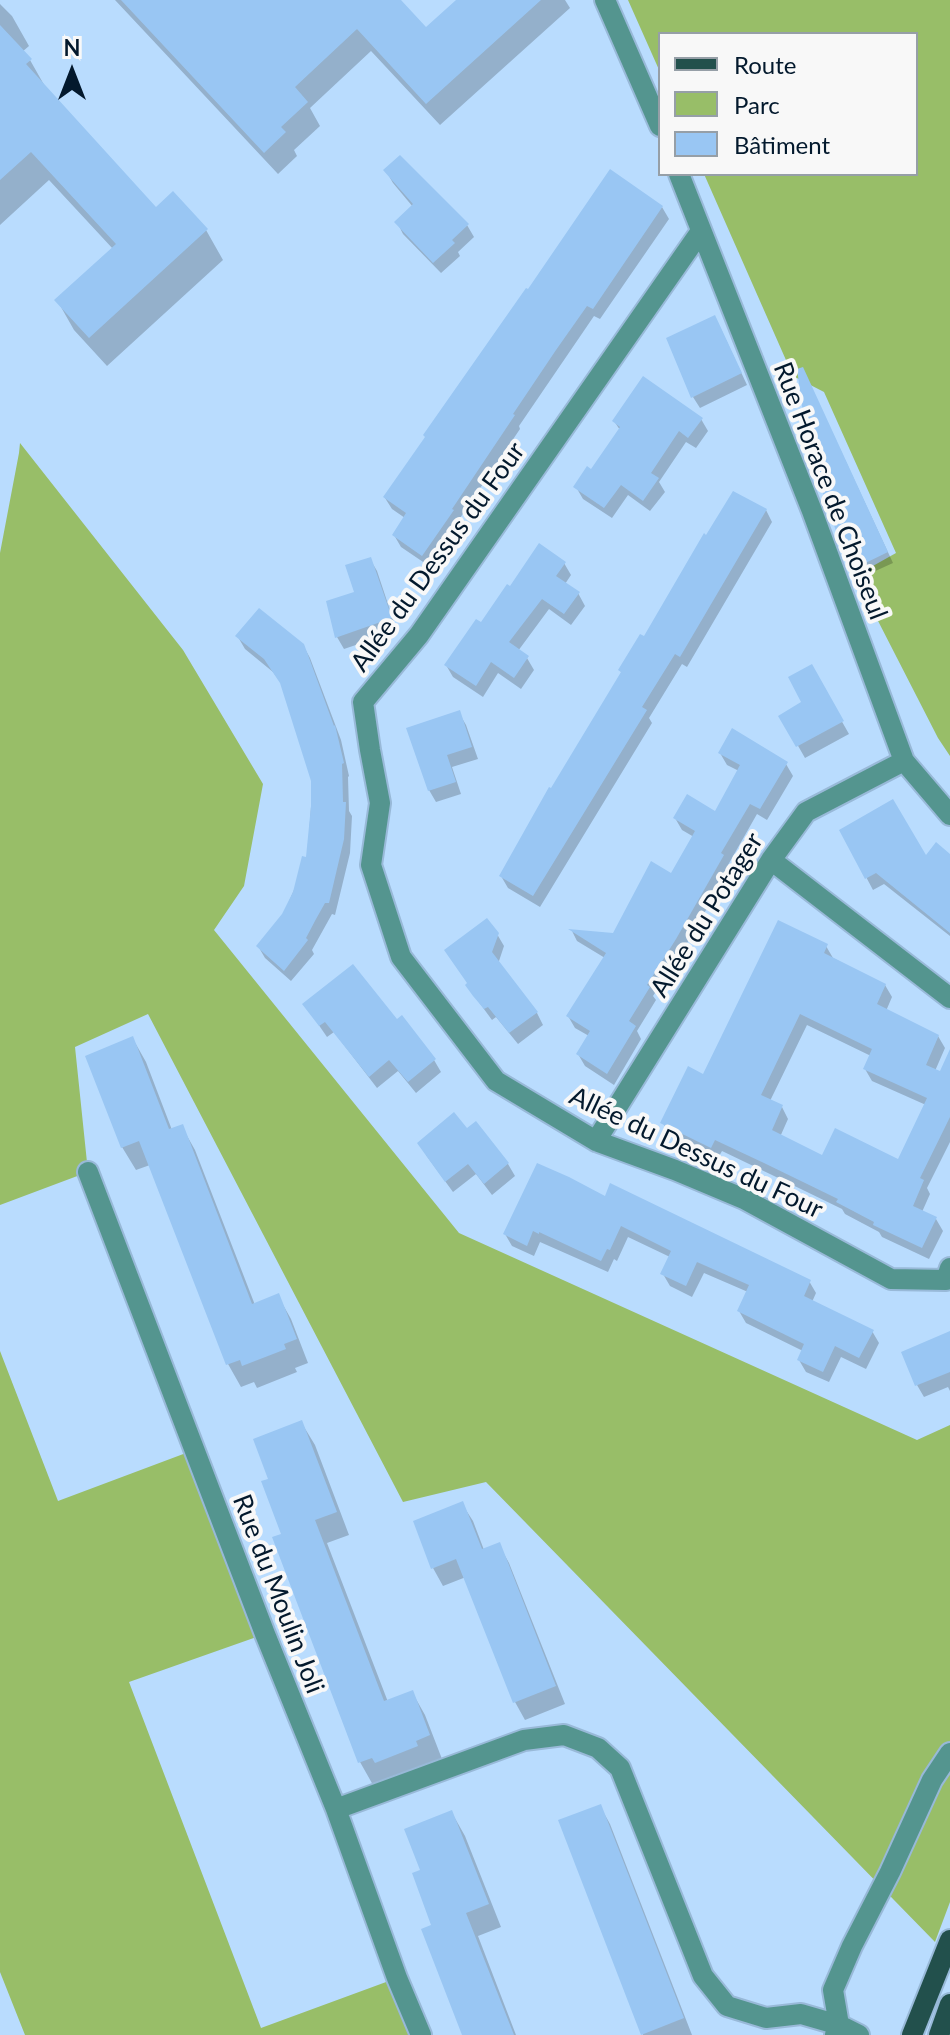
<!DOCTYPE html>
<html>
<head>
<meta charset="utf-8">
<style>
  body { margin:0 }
  #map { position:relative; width:950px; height:2035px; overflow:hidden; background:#b9dcfe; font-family:Lato,sans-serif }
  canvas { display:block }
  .legend { position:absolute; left:658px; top:32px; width:260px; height:144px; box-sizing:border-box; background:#f8f8f8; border:2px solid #969fa7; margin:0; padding:10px 14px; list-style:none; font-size:24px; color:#03192d }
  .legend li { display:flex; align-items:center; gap:16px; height:40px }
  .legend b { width:40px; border:2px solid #969fa7 }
  .north { position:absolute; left:32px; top:32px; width:80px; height:80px; -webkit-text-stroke:6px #f8f8f8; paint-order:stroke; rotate:0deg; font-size:22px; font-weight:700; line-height:32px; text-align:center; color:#03192d }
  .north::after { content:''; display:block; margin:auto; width:28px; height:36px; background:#03192d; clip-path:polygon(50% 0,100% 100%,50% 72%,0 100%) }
</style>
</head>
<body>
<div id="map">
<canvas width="950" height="2035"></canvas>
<ul class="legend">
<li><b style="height:10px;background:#22504c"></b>Route</li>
<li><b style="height:22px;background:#98be68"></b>Parc</li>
<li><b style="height:22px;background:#99c6f3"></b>Bâtiment</li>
</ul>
<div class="north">N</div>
</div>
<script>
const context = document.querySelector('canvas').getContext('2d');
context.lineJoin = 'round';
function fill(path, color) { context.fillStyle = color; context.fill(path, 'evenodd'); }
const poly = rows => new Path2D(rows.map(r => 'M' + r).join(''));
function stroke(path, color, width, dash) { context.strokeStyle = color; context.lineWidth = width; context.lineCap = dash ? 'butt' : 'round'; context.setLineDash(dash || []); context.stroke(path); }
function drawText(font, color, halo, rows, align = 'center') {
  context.font = font + ' Lato,sans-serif'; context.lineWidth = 8; context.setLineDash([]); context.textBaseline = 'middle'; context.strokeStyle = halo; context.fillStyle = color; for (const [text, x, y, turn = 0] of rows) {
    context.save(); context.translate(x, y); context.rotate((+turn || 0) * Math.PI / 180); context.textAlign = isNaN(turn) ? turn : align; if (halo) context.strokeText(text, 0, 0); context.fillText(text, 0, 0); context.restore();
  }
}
fill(poly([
  [628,0,950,0,950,756,938,738,855,576,896,553,824,392,793,376,704,174,916,174,916,34,660,34,660,72],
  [20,443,183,650,263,784,244,886,214,930,459,1233,917,1440,950,1425,950,1902,935,1942,486,1482,403,1502,148,1014,75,1047,88,1172,0,1205,0,553,19,453],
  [0,1351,58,1501,194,1450,265,1634,129,1682,261,2028,397,1978,420,2035,25,2035,0,1972]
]), '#98be68');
fill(poly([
  [115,0,398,0,426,30,458,0,565,0,570,8,440,125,371,51,310,108,320,126,294,150,297,156,278,174],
  [0,4,12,16,29,46,22,52,30,60,47,90,156,209,206,230,223,260,107,366,74,330,57,300,113,249,49,180,0,225],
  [386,171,467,225,474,237,458,252,460,256,441,273,403,234,397,222,413,207,393,183],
  [662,207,669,219,600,319,594,316,519,426,520,429,458,521,459,524,429,566,401,547,394,535,405,518,392,509,385,498],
  [721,329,747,385,700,408,693,397],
  [808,380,893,563,860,578,846,553],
  [701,419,708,431,696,448,686,442,659,482,665,492,650,511,628,495,612,518,583,499,576,487,592,472,620,430,614,421],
  [766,510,772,522,687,667,682,664,649,718,652,723,540,907,508,888,501,876,622,674,620,670,644,639],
  [370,559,377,571,397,631,344,649,337,637],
  [564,563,571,575,565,584,578,593,585,606,571,625,549,609,518,651,527,658,534,670,521,689,498,673,483,697,453,677,446,665,482,625,510,589],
  [238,637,303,645,310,658,341,740,349,776,348,777,349,811,352,816,350,853,335,915,332,914,312,950,314,954,291,981,265,958,258,946,283,915,307,860,313,780,283,686,273,672,245,649],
  [811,667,849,734,805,758,781,716,804,703],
  [459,713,466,725,478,759,452,767,461,794,436,802,429,790],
  [720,753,786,764,793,776,767,820,757,814,728,865,730,868,682,952,653,996,656,1000,637,1031,641,1039,614,1085,585,1066,578,1054,589,1036,575,1028,568,1016,605,958,577,941,572,931,614,935,672,876,694,837,682,830,675,818,716,813,739,771,727,765],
  [841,830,926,858,950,856,950,936,884,884,873,890],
  [497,934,504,946,498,964,537,1013,543,1025,518,1044,496,1017,492,1020,467,986],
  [826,946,833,958,885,985,892,997,886,1011,938,1036,945,1048,935,1071,950,1078,950,1142,927,1188,930,1194,922,1212,936,1219,943,1231,929,1259,882,1237,879,1232,845,1214,842,1209,772,1175,722,1151,718,1158,670,1135,663,1123],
  [807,1025,871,1056,865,1069,872,1081,926,1105,899,1162,823,1158,780,1137,788,1119,782,1107,770,1101],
  [305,1005,396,1021,434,1060,441,1072,416,1093,398,1071,377,1088,334,1032,327,1037],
  [133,1039,146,1062,172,1130,182,1127,195,1150,255,1305,278,1296,291,1319,308,1363,295,1368,297,1372,257,1388,254,1382,241,1387,228,1364,150,1165,136,1170,122,1147],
  [476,1124,508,1164,515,1176,492,1195,476,1174,453,1192,426,1155],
  [606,1199,809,1281,816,1293,812,1302,872,1331,879,1343,866,1369,841,1357,829,1382,806,1372,799,1360,803,1351,746,1323,739,1311,748,1292,704,1273,692,1297,670,1286,663,1274,670,1257,628,1237,617,1261,614,1259,608,1272,540,1242,534,1256,512,1246,505,1234],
  [950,1332,950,1391,948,1387,924,1397,917,1385],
  [301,1422,315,1445,349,1535,327,1543,388,1702,412,1692,425,1715,442,1759,428,1764,430,1770,373,1785,360,1762,284,1535,271,1480],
  [462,1504,473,1521,484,1550,499,1545,509,1563,565,1704,525,1720,515,1702,466,1577,443,1586,433,1568],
  [600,1806,610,1824,692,2035,643,2035,561,1821],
  [452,1813,465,1836,501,1927,478,1936,516,2035,465,2035,434,1926,422,1871]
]), '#0003');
fill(poly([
  [121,0,401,0,426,27,456,0,541,0,426,104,357,29,295,87,308,102,281,127,286,132,264,153],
  [0,25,32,59,26,64,156,207,173,191,208,229,89,338,54,300,116,244,31,152,0,180],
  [400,155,469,224,452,240,455,243,433,263,394,222,413,204,383,170],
  [610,169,663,206,593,309,587,306,556,350,513,414,515,415,452,509,454,510,422,556,392,535,406,513,383,497,425,437,423,435,526,288,528,289],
  [715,315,742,373,691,398,666,338],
  [803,367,888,552,853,569,844,554,808,450,797,369],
  [643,376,703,418,688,438,679,431,651,473,659,478,643,501,621,485,604,508,573,487,587,466,591,469,620,427,612,421],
  [733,491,767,509,680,657,675,654,642,707,647,710,533,896,499,876,549,787,551,788,621,672,618,670,640,634,644,636,704,533,706,535],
  [539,543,566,562,556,576,580,592,564,614,542,599,509,642,529,656,514,678,491,662,476,686,444,665,476,619,481,622,507,584,510,586],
  [371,557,392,618,335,638,326,601,354,592,345,565],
  [259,608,304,644,334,726,335,725,344,763,342,764,343,802,346,802,344,839,329,903,325,903,316,919,306,938,308,940,284,971,256,946,282,914,293,892,302,856,306,857,311,806,311,781,280,683,264,659,235,636],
  [812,664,844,721,796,747,778,716,801,702,788,677],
  [460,710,472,747,447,755,456,782,428,791,406,728],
  [732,728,788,762,760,809,750,804,721,853,724,855,676,939,647,985,650,987,629,1021,636,1026,607,1074,576,1054,590,1031,566,1016,606,953,568,929,613,933,651,861,671,873,695,831,673,818,687,794,715,811,740,765,718,753],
  [893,799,926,855,936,842,950,854,950,933,876,873,865,879,839,830],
  [487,918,499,933,492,952,538,1012,509,1033,488,1007,484,1009,473,996,465,985,467,983,444,950],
  [778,920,828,944,824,953,886,984,877,1004,939,1035,926,1065,940,1071,950,1049,950,1117,920,1178,924,1180,913,1206,937,1217,922,1248,873,1225,874,1222,836,1202,838,1199,764,1163,715,1140,711,1148,660,1123,688,1066,703,1074],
  [800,1014,872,1049,863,1069,927,1098,898,1159,835,1128,822,1155,772,1130,783,1105,761,1095],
  [353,964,397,1019,402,1015,436,1059,408,1082,389,1060,369,1077,325,1022,319,1026,302,1004],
  [133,1036,169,1129,183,1124,252,1304,279,1293,297,1339,284,1344,286,1349,242,1366,240,1360,226,1365,139,1141,121,1148,85,1056],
  [454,1112,467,1128,476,1121,509,1163,484,1184,468,1164,445,1182,417,1143],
  [537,1163,569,1177,605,1196,610,1183,811,1280,804,1296,874,1330,859,1358,835,1346,823,1372,797,1360,804,1344,737,1311,749,1285,697,1262,686,1286,660,1274,671,1251,621,1226,610,1250,607,1249,601,1261,539,1232,539,1234,533,1231,527,1246,503,1234],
  [950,1331,950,1372,915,1386,901,1352],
  [302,1420,337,1512,315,1520,384,1701,413,1690,430,1735,416,1741,418,1746,375,1763,372,1758,358,1763,272,1537,281,1534,261,1481,268,1479,253,1439],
  [463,1501,482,1549,500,1542,556,1686,513,1703,456,1559,431,1569,413,1521],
  [601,1804,684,2018,641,2035,558,1820],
  [452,1810,489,1904,466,1913,514,2035,462,2035,421,1929,431,1925,412,1873,420,1870,404,1829]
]), '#99c6f3');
const street = poly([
  [605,0,660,126],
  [679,174,812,511,904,761,950,815],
  [701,231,419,635,363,702,370,750,380,803,371,865,401,957,496,1081,596,1141,675,1170,744,1199,891,1279,946,1280,950,1268],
  [771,860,950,998],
  [596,1141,771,860,806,812,904,761],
  [88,1172,265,1634,336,1809,397,1978,421,2035],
  [336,1809,524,1740,564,1735,598,1748,620,1768,703,1976,727,2006,766,2018,801,2014,839,2025,859,2035],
  [835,2035,839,2025,833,1990,852,1946,890,1872,932,1780,950,1753]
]);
const primary = poly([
  [912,2035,950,1940],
  [939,2035,950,2004]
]);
stroke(street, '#98b9d8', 24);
stroke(primary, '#98b9d8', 24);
stroke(street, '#54958f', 20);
stroke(primary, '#22504c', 20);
drawText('26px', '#03192d', '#f8f8f8', [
  ["Rue Horace de Choiseul",830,491,69],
  ["Allée du Dessus du Four",438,557,-54],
  ["Allée du Potager",707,915,-58],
  ["Allée du Dessus du Four",696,1153,25],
  ["Rue du Moulin Joli",278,1594,69]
]);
</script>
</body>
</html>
